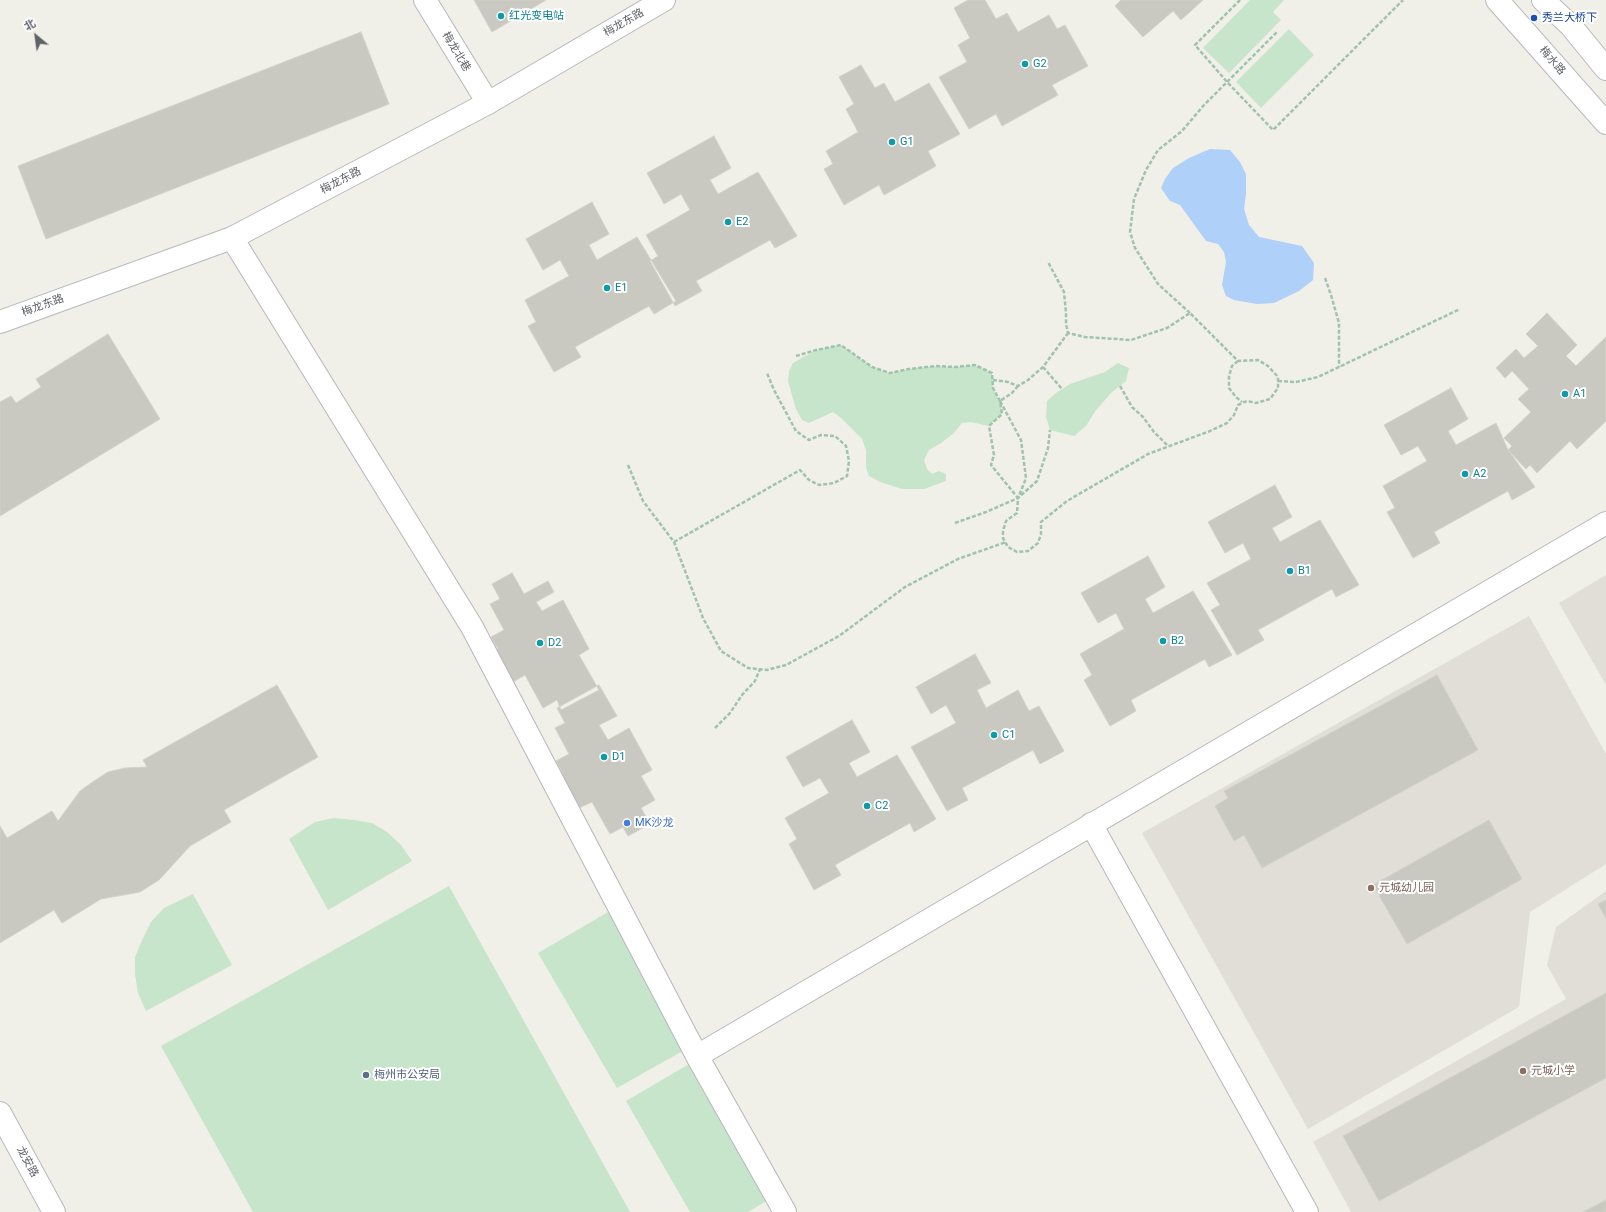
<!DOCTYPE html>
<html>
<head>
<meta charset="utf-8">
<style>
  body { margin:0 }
  #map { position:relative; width:1606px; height:1212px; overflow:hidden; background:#f0efe8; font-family:Roboto,"Noto Sans SC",sans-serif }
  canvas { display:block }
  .north { position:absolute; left:16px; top:16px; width:40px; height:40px; -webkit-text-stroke:3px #fff; paint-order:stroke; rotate:331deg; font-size:11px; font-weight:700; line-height:16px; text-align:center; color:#5f6267 }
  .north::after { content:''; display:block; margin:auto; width:14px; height:18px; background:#5f6267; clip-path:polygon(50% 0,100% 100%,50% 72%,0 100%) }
</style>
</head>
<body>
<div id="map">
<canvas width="1606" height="1212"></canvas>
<div class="north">北</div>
</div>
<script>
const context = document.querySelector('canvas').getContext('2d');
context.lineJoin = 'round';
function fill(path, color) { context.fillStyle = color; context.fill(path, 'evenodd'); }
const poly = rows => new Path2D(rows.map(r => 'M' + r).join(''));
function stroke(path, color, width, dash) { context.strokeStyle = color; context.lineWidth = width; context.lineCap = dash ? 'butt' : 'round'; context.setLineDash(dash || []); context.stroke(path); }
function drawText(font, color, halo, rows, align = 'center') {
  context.font = font + ' Roboto,"Noto Sans SC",sans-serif'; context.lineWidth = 4; context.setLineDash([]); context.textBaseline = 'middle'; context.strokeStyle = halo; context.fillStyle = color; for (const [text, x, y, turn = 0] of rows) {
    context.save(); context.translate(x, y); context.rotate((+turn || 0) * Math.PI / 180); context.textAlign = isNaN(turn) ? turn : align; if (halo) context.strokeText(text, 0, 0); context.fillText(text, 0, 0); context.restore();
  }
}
fill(poly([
  [1606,575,1606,685,1559,603],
  [1529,616,1606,754,1606,864,1530,912,1519,1007,1308,1129,1142,833],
  [1606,891,1606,1212,1351,1212,1313,1142,1566,999,1547,965,1556,927]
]), '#e0ded6');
fill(poly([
  [1250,0,1284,0,1273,12,1281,20,1229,73,1203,48],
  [1289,29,1314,55,1261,108,1236,82],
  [841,345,872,367,890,373,909,369,936,366,955,367,975,365,992,373,993,388,1000,401,1002,414,989,426,971,422,962,423,954,433,941,443,929,450,924,460,927,469,932,474,939,471,946,474,946,481,924,489,902,489,880,482,869,476,866,467,866,450,862,439,841,418,833,412,809,423,802,420,796,409,788,381,789,371,793,363,816,350],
  [1118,363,1129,368,1126,381,1112,392,1096,410,1086,426,1074,436,1050,430,1046,417,1047,401,1056,393,1070,384,1105,372],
  [334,818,354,820,372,823,387,832,401,845,412,861,328,910,289,839,315,822],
  [449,886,630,1212,253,1212,161,1046],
  [193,894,232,965,146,1011,138,993,135,974,135,957,142,940,151,922,164,908],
  [608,912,688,1048,617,1088,538,953],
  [696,1060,775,1196,748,1212,690,1212,626,1101]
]), '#c7e5cb');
fill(poly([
  [1210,149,1230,150,1240,162,1246,174,1246,194,1244,209,1249,225,1259,237,1302,246,1314,263,1313,280,1299,291,1274,303,1257,304,1234,300,1226,296,1222,285,1226,262,1224,252,1218,244,1206,241,1180,205,1170,201,1161,188,1165,179,1173,168,1189,158]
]), '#afd0f9');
const building = poly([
  [474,0,546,0,492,32,474,0],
  [968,0,985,0,996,19,1007,13,1018,32,1049,15,1057,29,1065,25,1088,66,1052,85,1058,95,1002,126,996,114,969,129,939,77,967,62,958,45,970,38,954,8,968,0],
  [1121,0,1203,0,1181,20,1173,11,1143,37,1115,6,1121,0],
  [361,32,389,104,46,239,18,166,361,32],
  [861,65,875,88,884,83,895,102,929,83,960,134,928,151,936,166,884,195,879,185,844,205,824,169,833,164,826,151,858,132,846,109,854,104,839,77,861,65],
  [714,136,731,168,710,180,718,194,758,172,797,236,775,248,770,240,696,281,702,291,675,306,650,261,658,256,646,235,690,210,681,194,664,204,647,173,714,136],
  [592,202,609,234,589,245,597,260,637,237,676,301,654,314,649,306,575,347,581,357,554,372,528,326,536,322,525,300,569,276,560,260,543,270,526,239,592,202],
  [1547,313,1577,345,1566,356,1576,366,1606,337,1606,421,1577,449,1570,441,1537,473,1530,465,1526,469,1508,450,1512,446,1504,438,1531,412,1518,399,1529,389,1512,371,1505,378,1496,368,1516,349,1524,358,1538,346,1526,334,1547,313],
  [108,334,160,419,0,516,0,402,11,396,16,403,41,387,36,379,108,334],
  [1451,388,1468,419,1448,431,1456,445,1496,423,1508,450,1535,487,1512,500,1508,491,1434,532,1440,543,1413,558,1387,512,1395,508,1383,486,1427,461,1418,446,1401,455,1384,425,1451,388],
  [1275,485,1292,517,1272,528,1280,542,1320,520,1359,585,1336,597,1332,589,1258,630,1264,640,1237,655,1211,610,1220,605,1207,583,1251,559,1243,543,1225,553,1208,522,1275,485],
  [1148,556,1165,587,1145,599,1153,613,1193,591,1232,655,1209,667,1205,659,1131,700,1136,711,1110,726,1084,680,1092,675,1080,654,1124,629,1116,613,1098,623,1081,593,1148,556],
  [512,573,524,594,548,581,554,592,536,602,542,611,563,600,589,649,579,655,599,690,561,710,557,700,543,708,525,675,513,682,484,657,498,649,491,637,504,630,490,604,500,599,492,584,512,573],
  [975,654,991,683,977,690,986,708,1018,690,1029,711,1039,706,1064,751,1040,764,1033,750,962,788,968,800,947,811,911,747,956,723,946,705,931,714,916,687,975,654],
  [1437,675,1478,750,1262,868,1244,835,1234,841,1215,806,1228,798,1224,791,1437,675],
  [277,685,318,757,224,810,231,822,190,846,159,880,140,892,101,899,62,923,54,910,0,943,0,826,7,838,52,811,58,821,80,791,94,781,108,772,125,768,147,767,143,760,277,685],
  [599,685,617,716,599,725,608,740,629,728,652,770,641,776,655,800,641,808,650,824,628,836,623,827,610,834,592,802,579,808,550,781,563,774,556,761,569,754,555,728,565,723,557,708,599,685],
  [852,720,870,752,849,763,857,777,897,755,936,819,914,832,910,823,835,865,841,875,814,890,789,844,797,839,785,818,829,793,820,778,803,787,786,757,852,720],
  [1489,820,1522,879,1407,944,1373,885,1489,820],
  [1606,900,1606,918,1598,904,1606,900],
  [1606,993,1606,1078,1379,1201,1343,1136,1606,993],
  [1606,1200,1606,1212,1583,1212,1606,1200]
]);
fill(building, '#c9c9c2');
stroke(building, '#d4d2c7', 1);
const street = poly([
  [425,0,488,103],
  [232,238,472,627,697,1056,785,1212],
  [1091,824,1307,1212],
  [697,1056,1606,523]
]);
const secondary = poly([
  [1497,0,1606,123],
  [1543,0,1571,26,1606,69],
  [0,322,232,238,488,103,664,0],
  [0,1113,54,1212]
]);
stroke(street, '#b5b7bb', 24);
stroke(secondary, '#b6b9be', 24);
stroke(poly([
  [1240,0,1195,45,1228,83,1273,130,1403,0],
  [1325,278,1331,295,1339,323,1339,367],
  [1190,313,1158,284,1135,248,1130,232,1134,199,1146,170,1158,150,1182,131,1204,105,1277,32],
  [796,356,816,350,841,345,872,367,890,373,909,369,936,366,955,367,975,365,992,373,993,388,1000,401,1002,414,989,426,994,455,991,465,1018,498,1017,513,1006,521,1003,531,1003,538,1008,547,1017,552,1028,551,1038,543,1041,534,1041,522,1067,501,1148,454,1210,431,1227,423,1234,415,1238,405,1247,401,1256,403,1270,399,1278,388,1278,377,1268,366,1258,360,1238,361,1190,313,1167,328,1131,340,1085,337,1068,333,1066,324,1066,313,1064,292,1048,262],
  [1238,361,1232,366,1229,376,1229,388,1236,397,1242,402],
  [1043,367,1062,389],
  [993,380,1008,382,1018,386,1028,380,1043,367,1068,333],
  [1278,381,1296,382,1318,377,1460,309],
  [1018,386,1012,393,1000,401,1021,440,1026,478,1019,496],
  [1120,386,1132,407,1143,417,1154,432,1168,446],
  [628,465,643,501,674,542,703,618,721,651,748,668,767,670,786,665,839,636,905,587,958,559,1006,542],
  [955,523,986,512,1018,498,1037,481,1048,448,1050,430],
  [674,542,800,470,809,480,819,485,834,483,847,476,849,461,846,446,835,436,821,435,809,440,796,431,774,390,767,373],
  [715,728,730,713,742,695,755,681,760,669]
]), '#9fc3ae', 2.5, [4, 2]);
stroke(street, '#fff', 22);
stroke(secondary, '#fff', 22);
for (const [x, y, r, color] of [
  [501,16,4,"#0f9aa8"],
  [1534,18,4,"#1a4fb4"],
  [1025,64,4,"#0f9aa8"],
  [892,142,4,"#0f9aa8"],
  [728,222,4,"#0f9aa8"],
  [607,288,4,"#0f9aa8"],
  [1565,394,4,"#0f9aa8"],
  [1465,474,4,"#0f9aa8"],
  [1290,571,4,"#0f9aa8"],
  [1163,641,4,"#0f9aa8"],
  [540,643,4,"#0f9aa8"],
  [994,735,4,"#0f9aa8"],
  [604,757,4,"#0f9aa8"],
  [867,806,4,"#0f9aa8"],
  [627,823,4,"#3f7fe0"],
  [1371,888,4,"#8d6e63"],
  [1523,1071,4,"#8d6e63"],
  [366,1075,4,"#5c6f8a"]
]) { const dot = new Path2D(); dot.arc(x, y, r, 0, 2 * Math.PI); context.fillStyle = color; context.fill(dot); stroke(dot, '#fff', 1.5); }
drawText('11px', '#0d838f', '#fff', [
  ["红光变电站",509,16],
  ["G2",1033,64],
  ["G1",900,142],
  ["E2",736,222],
  ["E1",615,288],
  ["A1",1573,394],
  ["A2",1473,474],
  ["B1",1298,571],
  ["B2",1171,641],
  ["D2",548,643],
  ["C1",1002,735],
  ["D1",612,757],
  ["C2",875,806]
], 'left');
drawText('11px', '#164399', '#fff', [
  ["秀兰大桥下",1542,18]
], 'left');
drawText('11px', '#5f6267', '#fff', [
  ["梅龙东路",624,23,-30],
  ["梅龙北巷",456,52,59],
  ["梅水路",1552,61,49],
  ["梅龙东路",341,181,-28],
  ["梅龙东路",43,306,-20],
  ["龙安路",27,1162,62]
]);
drawText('11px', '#366cbe', '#fff', [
  ["MK沙龙",635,823]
], 'left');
drawText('11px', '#785e54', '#fff', [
  ["元城幼儿园",1379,888],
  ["元城小学",1531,1071]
], 'left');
drawText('11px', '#4e5e75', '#fff', [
  ["梅州市公安局",374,1075]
], 'left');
</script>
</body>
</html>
